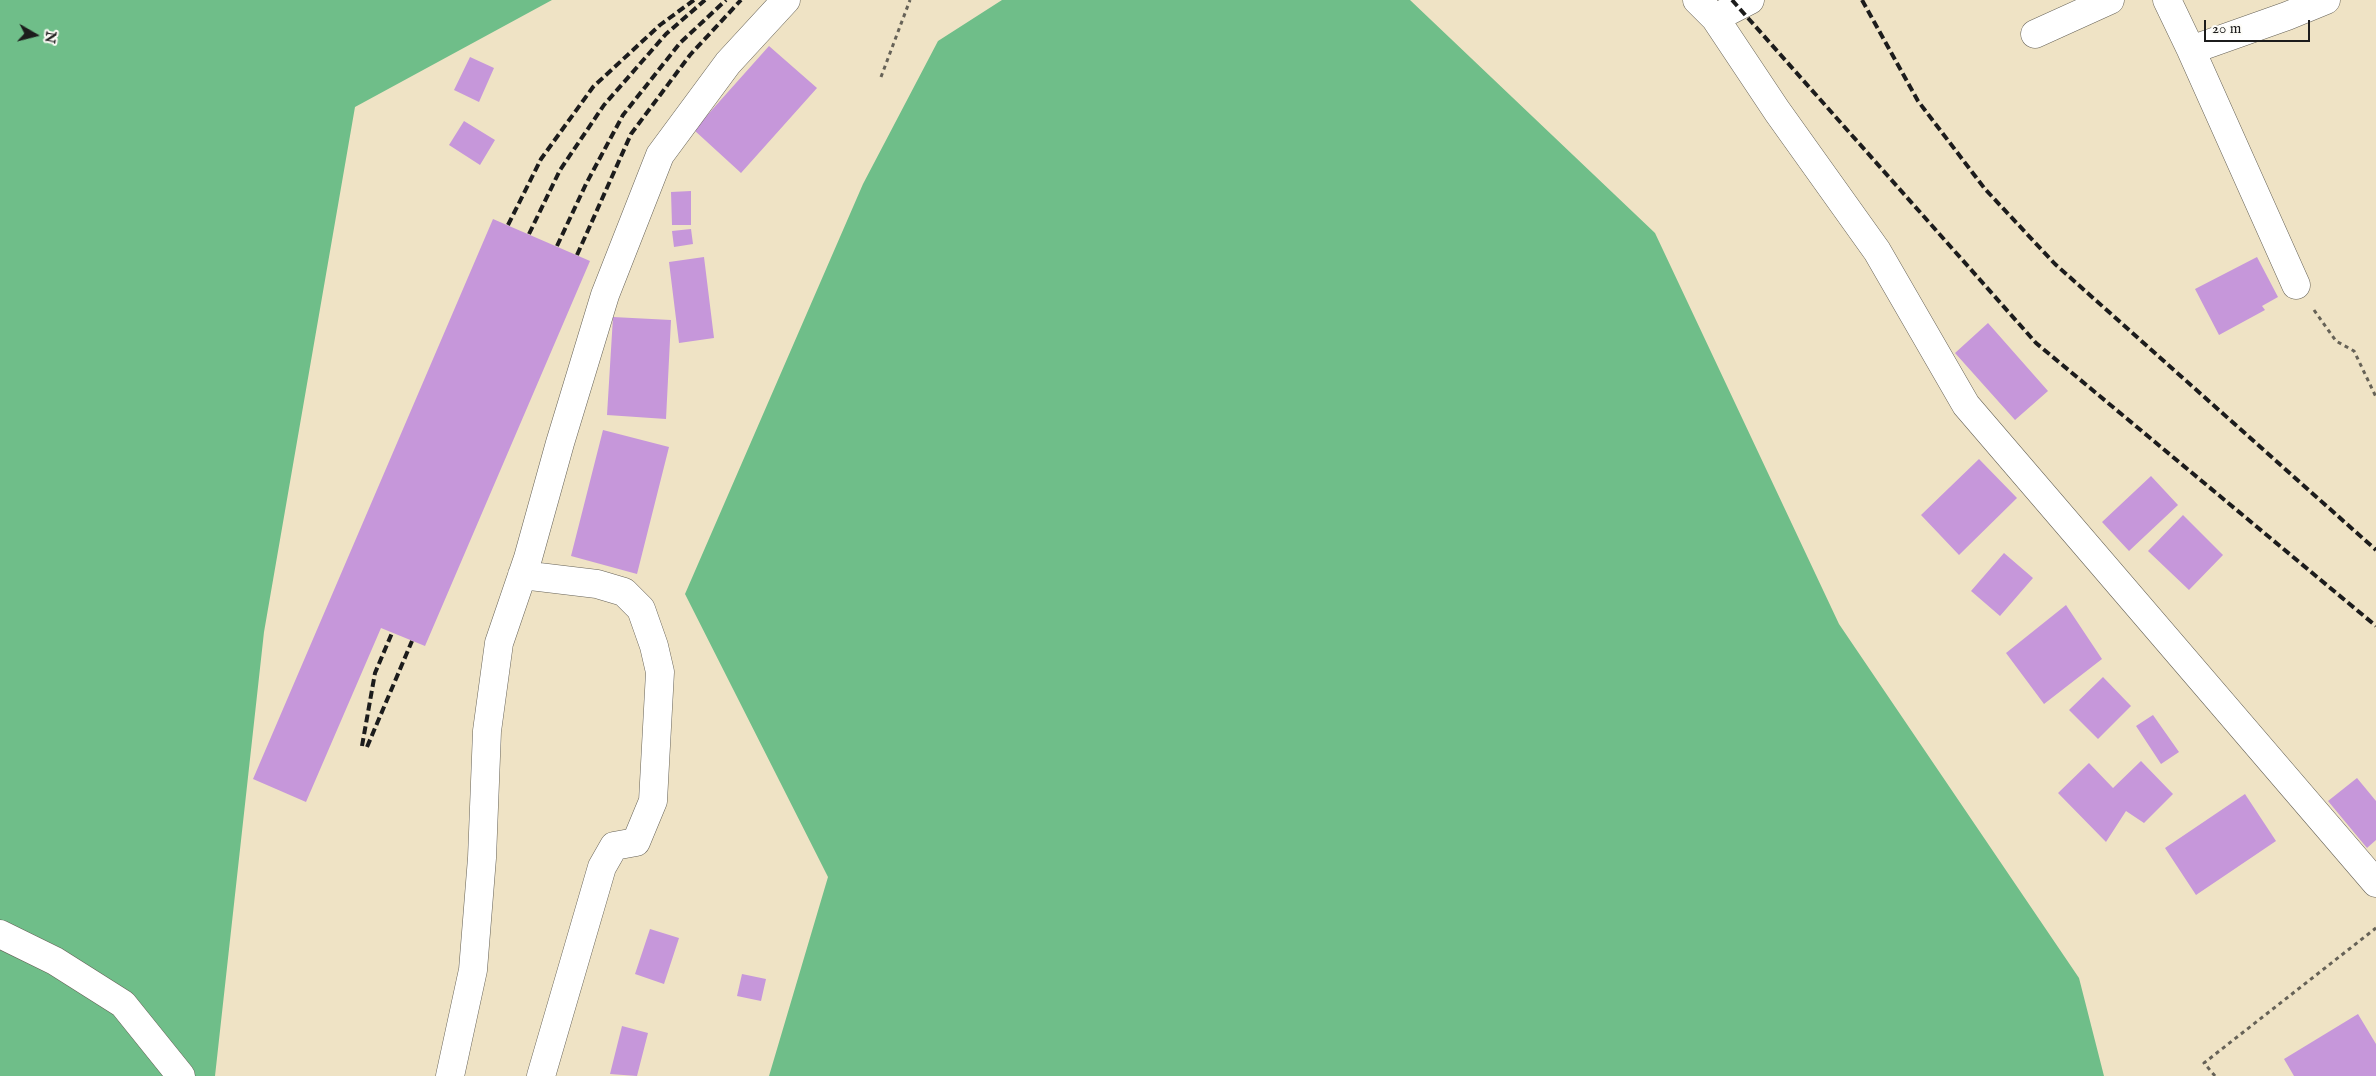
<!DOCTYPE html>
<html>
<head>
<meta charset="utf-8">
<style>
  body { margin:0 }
  #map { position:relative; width:2376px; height:1076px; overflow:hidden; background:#efe3c5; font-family:"IM FELL English",serif }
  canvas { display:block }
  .north { position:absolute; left:10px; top:10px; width:50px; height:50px; -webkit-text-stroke:4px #fdfcf7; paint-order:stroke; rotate:98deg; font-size:14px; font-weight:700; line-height:20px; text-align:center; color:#1c1c1c }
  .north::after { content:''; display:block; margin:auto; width:18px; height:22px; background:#1c1c1c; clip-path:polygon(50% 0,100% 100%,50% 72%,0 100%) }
  .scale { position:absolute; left:2204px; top:20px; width:106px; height:22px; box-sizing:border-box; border:2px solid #1c1c1c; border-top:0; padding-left:6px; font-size:15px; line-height:18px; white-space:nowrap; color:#1c1c1c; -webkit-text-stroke:4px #fdfcf7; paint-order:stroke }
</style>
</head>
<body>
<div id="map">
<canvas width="2376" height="1076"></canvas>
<div class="north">N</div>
<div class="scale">20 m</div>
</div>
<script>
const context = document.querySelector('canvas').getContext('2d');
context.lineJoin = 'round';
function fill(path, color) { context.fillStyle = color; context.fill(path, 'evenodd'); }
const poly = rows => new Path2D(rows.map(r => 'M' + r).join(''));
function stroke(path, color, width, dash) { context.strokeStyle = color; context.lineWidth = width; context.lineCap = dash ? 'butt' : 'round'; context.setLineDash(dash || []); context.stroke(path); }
fill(poly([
  [0,0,552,0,355,107,264,632,215,1076,0,1076],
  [1002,0,1410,0,1655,233,1839,624,2079,978,2104,1076,769,1076,828,877,685,594,863,184,938,41]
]), '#6fbe89');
fill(poly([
  [769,46,817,88,741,173,694,130],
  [470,57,494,68,479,102,454,90],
  [464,121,495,140,480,165,449,145],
  [691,191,691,225,672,225,671,192],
  [493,219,590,261,425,646,381,628,306,802,253,779],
  [691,229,693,244,674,247,672,231],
  [704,257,714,338,679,343,669,262],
  [2257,257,2278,297,2262,306,2265,310,2219,335,2195,289],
  [613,317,671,320,666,419,607,415],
  [1988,323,2048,391,2015,420,1955,353],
  [603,430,669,447,637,574,571,556],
  [1979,459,2017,498,1959,555,1921,515],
  [2151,476,2178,505,2129,551,2102,522],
  [2183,515,2223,555,2189,590,2148,551],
  [2004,553,2033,578,2000,616,1971,591],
  [2066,605,2102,659,2044,704,2006,653],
  [2103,677,2131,706,2098,739,2069,710],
  [2153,715,2179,752,2161,764,2136,726],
  [2141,761,2173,794,2144,823,2126,811,2106,842,2058,793,2089,763,2113,788],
  [2357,778,2376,801,2376,840,2367,848,2328,801],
  [2245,794,2276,841,2196,895,2165,848],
  [650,929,679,938,664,984,635,974],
  [742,974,766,979,761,1001,737,996],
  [2358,1014,2376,1044,2376,1076,2294,1076,2284,1059],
  [622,1026,648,1033,637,1076,610,1074]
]), '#c697da');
const minor = poly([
  [1697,0,1715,18,1777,111,1877,251,1966,405,2376,883],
  [2167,0,2191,50,2287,16,2326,0],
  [1715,18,1750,0],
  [2035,34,2110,0],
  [2191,50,2296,285],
  [522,575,597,584,624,592,641,609,654,646,660,672,653,801,636,842,614,846,602,867,541,1076],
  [0,934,55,961,123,1004,181,1076],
  [450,1076,473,970,482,858,487,731,499,643,528,558,560,443,605,295,660,155,728,63,786,0]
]);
stroke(minor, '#666257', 29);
stroke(poly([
  [881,77,910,0],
  [2314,310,2336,341,2354,351,2376,397],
  [2215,1076,2204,1063,2376,928]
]), '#666257', 3, [4, 4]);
stroke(minor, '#fff', 28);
stroke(poly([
  [1732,0,2036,343,2376,626],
  [1862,0,1918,101,1985,189,2055,264,2376,550],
  [508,225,541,159,593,87,660,25,694,0],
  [529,234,560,170,604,105,666,34,705,0],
  [557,246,586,184,623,115,680,43,726,0],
  [577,255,631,134,690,55,741,0],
  [362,746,375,673,392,633],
  [367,747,412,641]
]), '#1c1c1c', 4, [8, 4]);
</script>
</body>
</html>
